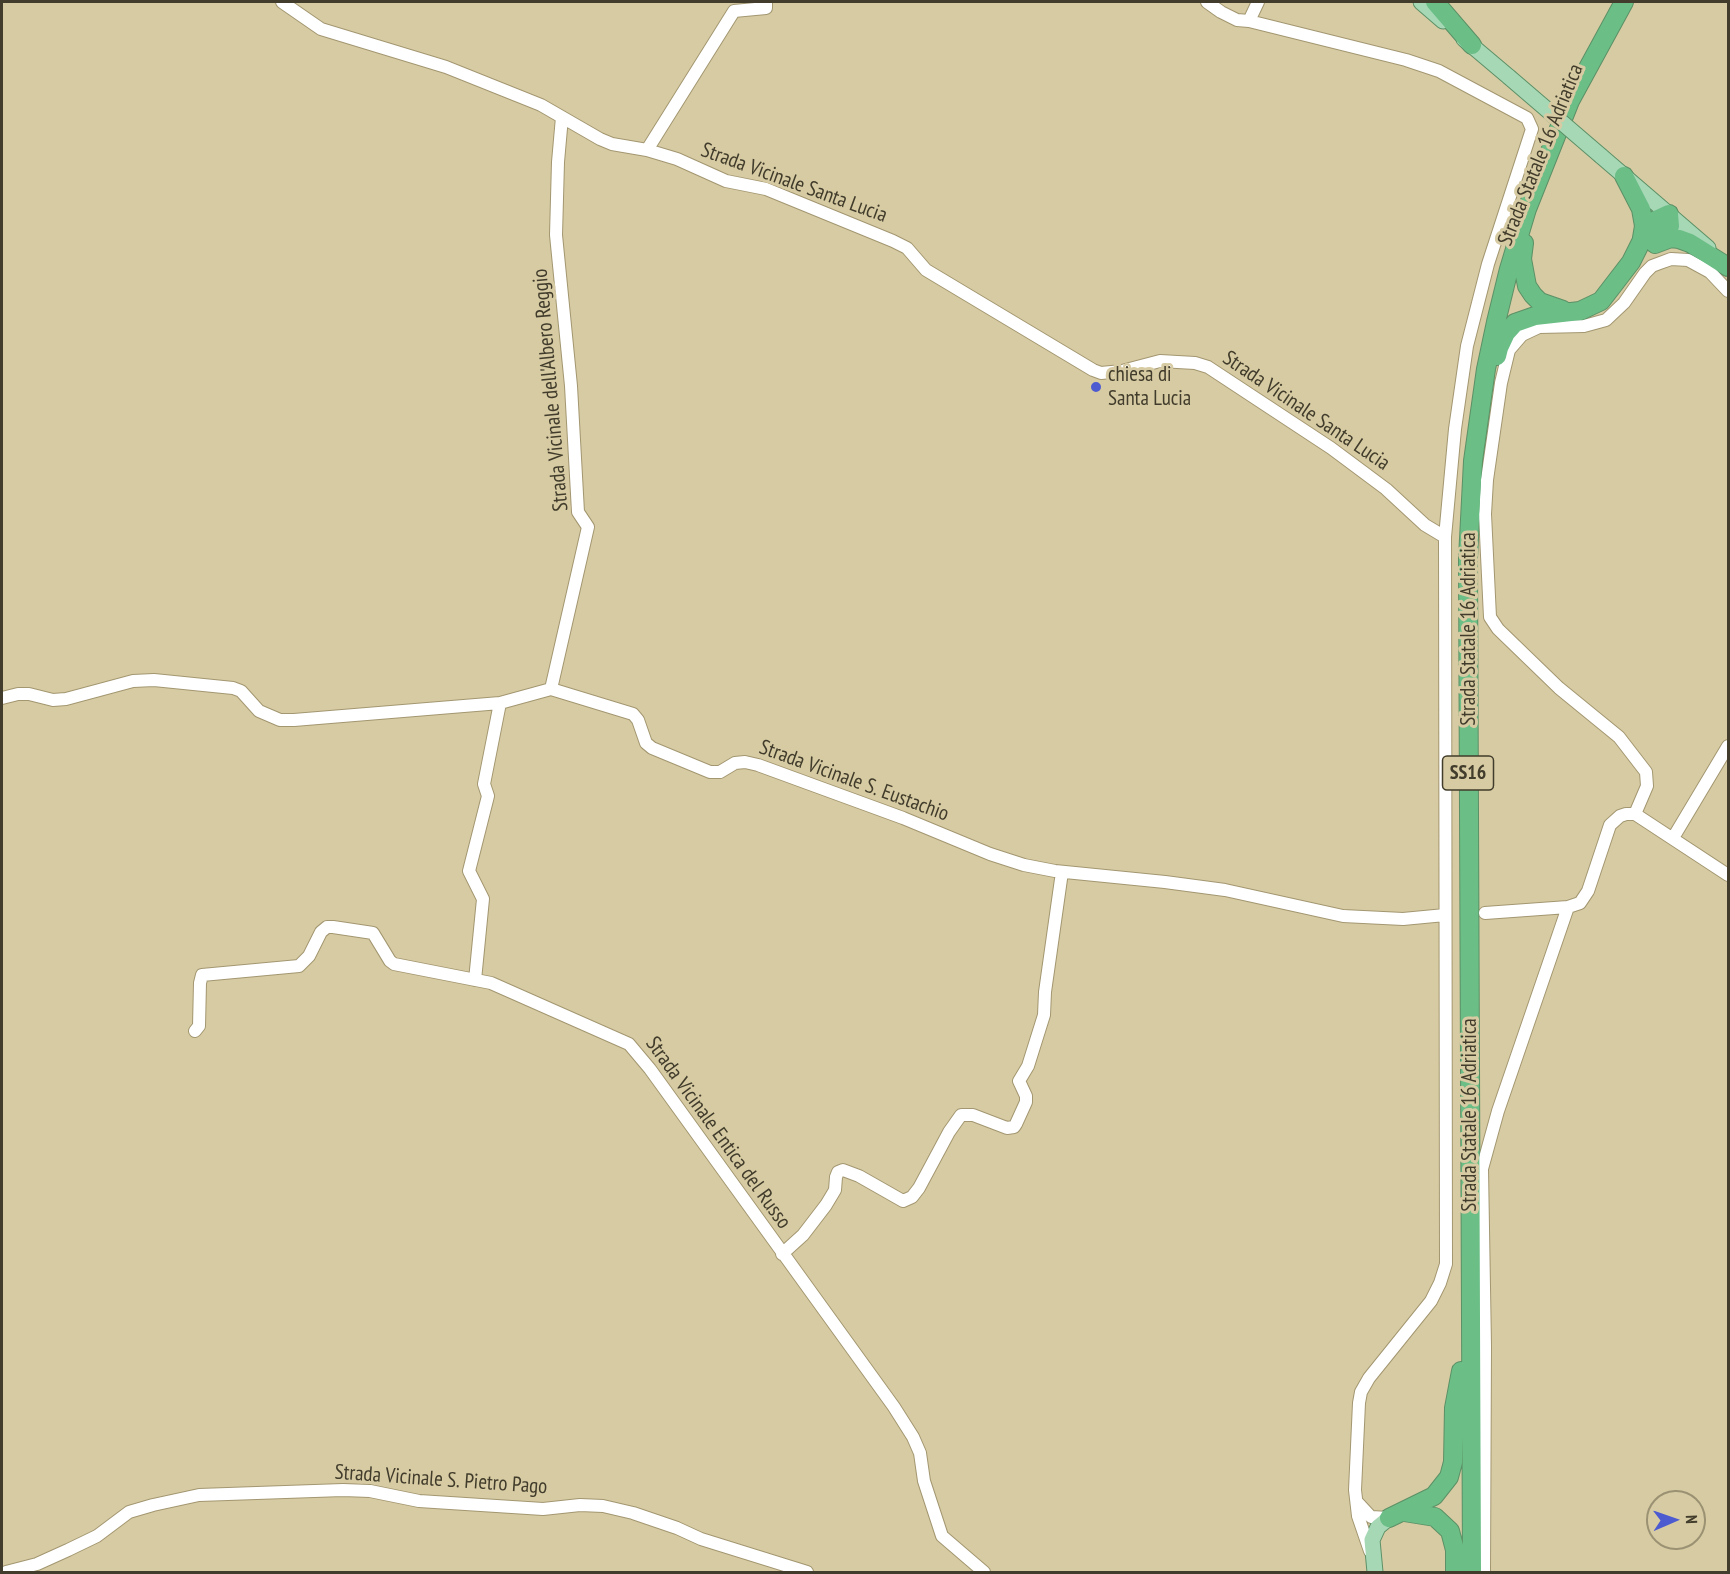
<!DOCTYPE html>
<html>
<head>
<meta charset="utf-8">
<style>
  body { margin:0 }
  #map { position:relative; width:1730px; height:1574px; overflow:hidden; background:#d7cba3; font-family:"PT Sans Narrow",sans-serif }
  canvas { display:block }
  .frame { position:absolute; inset:0; border:3px solid #413c2b; pointer-events:none }
  .north { position:absolute; left:1646px; top:1490px; width:60px; height:60px; box-sizing:border-box; background:#d7cba3; border:2px solid #9b9273; border-radius:50%; rotate:88deg; font-size:16px; font-weight:700; line-height:24px; text-align:center; color:#413c2b }
  .north::after { content:''; display:block; margin:auto; width:21px; height:27px; background:#4c5bd0; clip-path:polygon(50% 0,100% 100%,50% 72%,0 100%) }
</style>
</head>
<body>
<div id="map">
<canvas width="1730" height="1574"></canvas>
<div class="frame"></div>
<div class="north">N</div>
</div>
<script>
const context = document.querySelector('canvas').getContext('2d');
context.lineJoin = 'round';
const poly = rows => new Path2D(rows.map(r => 'M' + r).join(''));
function stroke(path, color, width, dash) { context.strokeStyle = color; context.lineWidth = width; context.lineCap = dash ? 'butt' : 'round'; context.setLineDash(dash || []); context.stroke(path); }
function drawText(font, color, halo, rows, align = 'center') {
  context.font = font + ' "PT Sans Narrow",sans-serif'; context.lineWidth = 6; context.setLineDash([]); context.textBaseline = 'middle'; context.strokeStyle = halo; context.fillStyle = color; for (const [text, x, y, turn = 0] of rows) {
    context.save(); context.translate(x, y); context.rotate((+turn || 0) * Math.PI / 180); context.textAlign = isNaN(turn) ? turn : align; if (halo) context.strokeText(text, 0, 0); context.fillText(text, 0, 0); context.restore();
  }
}
const minor = poly([
  [282,2,321,29,446,67,541,105,600,139,612,144,647,150,677,159,726,181,766,189,893,241,907,248,926,270,1093,370,1101,373,1122,371,1160,361,1195,363,1208,367,1331,448,1386,489,1425,525,1445,537],
  [1207,2,1221,12,1237,20,1249,21,1406,60,1439,71,1527,118,1532,129,1488,264,1467,346,1455,429,1445,537,1446,1264,1440,1283,1431,1301,1369,1378,1361,1392,1359,1403,1355,1490,1358,1516,1370,1551],
  [1249,21,1258,2],
  [647,150,734,11,766,8,766,2],
  [551,689,588,527,578,512,571,386,556,235,558,162,562,117],
  [2,698,18,694,29,694,53,700,66,699,133,681,154,680,233,688,241,691,259,711,280,720,294,720,500,703,551,689,633,714,638,720,646,743,652,748,710,772,720,772,735,763,745,762,758,765,903,818,990,854,1024,865,1055,871,1165,882,1225,890,1343,916,1403,919,1445,915],
  [1635,814,1647,786,1646,772,1619,737,1559,688,1498,629,1490,617,1485,514,1487,480,1501,383,1509,350,1522,335,1539,327,1584,326,1606,320,1624,303,1645,273,1652,266,1660,263,1671,259,1688,260,1710,272,1728,291],
  [1673,838,1728,746],
  [1485,913,1568,907,1580,903,1588,891,1610,825,1620,816,1626,814,1635,814,1728,875],
  [475,980,483,899,469,871,488,796,484,784,500,703],
  [195,1031,199,1026,200,983,202,975,299,966,309,956,321,932,327,927,333,927,373,933,390,961,394,964,491,983,629,1044,650,1069,894,1407,913,1437,920,1453,924,1481,942,1536,984,1572],
  [782,1254,803,1235,826,1205,835,1190,836,1177,838,1172,843,1170,859,1176,903,1201,912,1197,919,1188,949,1132,961,1115,973,1115,1007,1128,1014,1127,1016,1124,1026,1102,1026,1096,1019,1081,1028,1066,1044,1015,1045,992,1062,872],
  [1358,1503,1371,1517,1389,1518],
  [6,1572,37,1564,68,1550,97,1536,129,1512,153,1505,199,1495,343,1490,370,1491,419,1501,543,1509,580,1505,603,1506,633,1513,677,1528,701,1539,807,1572],
  [1484,1572,1485,1346,1482,1169,1498,1111,1568,907]
]);
const major = poly([
  [1421,2,1443,21],
  [1464,39,1509,77],
  [1601,156,1708,248],
  [1375,1572,1372,1540,1378,1527,1389,1518]
]);
const highway = poly([
  [1435,2,1472,45],
  [1624,176,1641,209,1644,226,1642,238],
  [1524,243,1522,259,1527,286,1533,295,1540,302,1563,310],
  [1655,244,1671,238,1679,239,1690,243,1728,267],
  [1497,356,1499,348,1506,333,1515,323,1535,316,1580,311,1601,301,1631,262,1648,228,1656,220,1669,214,1670,226,1667,233,1661,240],
  [1404,1512,1435,1517,1450,1531,1455,1550,1455,1572],
  [1389,1518,1434,1496,1449,1477,1453,1462,1454,1408,1461,1371],
  [1472,1572,1468,558,1473,461,1486,369,1496,322,1509,269,1527,209,1570,101,1624,2]
]);
stroke(minor, '#a39771', 14);
stroke(major, '#5c9066', 17);
stroke(highway, '#5c9066', 20);
stroke(minor, '#fff', 12);
stroke(major, '#a6d8b6', 15);
stroke(highway, '#6bbe86', 18);
const majorBridge = poly([
  [1509,77,1601,156]
]);
stroke(majorBridge, '#5c9066', 17, []);
stroke(majorBridge, '#a6d8b6', 15);
for (const [x, y, r, color] of [
  [1096,387,6,"#4c5bd0"]
]) { const dot = new Path2D(); dot.arc(x, y, r, 0, 2 * Math.PI); context.fillStyle = color; context.fill(dot); stroke(dot, '#d7cba3', 2); }
for (const [x, y, w] of [
  [1468,773,51]
]) { const box = new Path2D(); box.roundRect(x - w / 2, y - 17, w, 34, 4.5); context.fillStyle = '#d7cba3'; context.fill(box); stroke(box, '#413c2b', 1.5); }
drawText('bold 20px', '#413c2b', null, [
  ["SS16",1468,773]
]);
drawText('21px', '#413c2b', '#d7cba3', [
  ["Strada Statale 16 Adriatica",1541,155,-68],
  ["Strada Vicinale Santa Lucia",794,183,20],
  ["Strada Vicinale dell'Albero Reggio",551,390,-95],
  ["Strada Vicinale Santa Lucia",1306,411,34],
  ["Strada Statale 16 Adriatica",1469,629,-90],
  ["Strada Vicinale S. Eustachio",854,781,20],
  ["Strada Statale 16 Adriatica",1470,1115,-90],
  ["Strada Vicinale Entica del Russo",718,1133,54],
  ["Strada Vicinale S. Pietro Pago",441,1480,4]
]);
drawText('21px', '#413c2b', '#d7cba3', [
  ["chiesa di",1108,375],
  ["Santa Lucia",1108,399]
], 'left');
</script>
</body>
</html>
